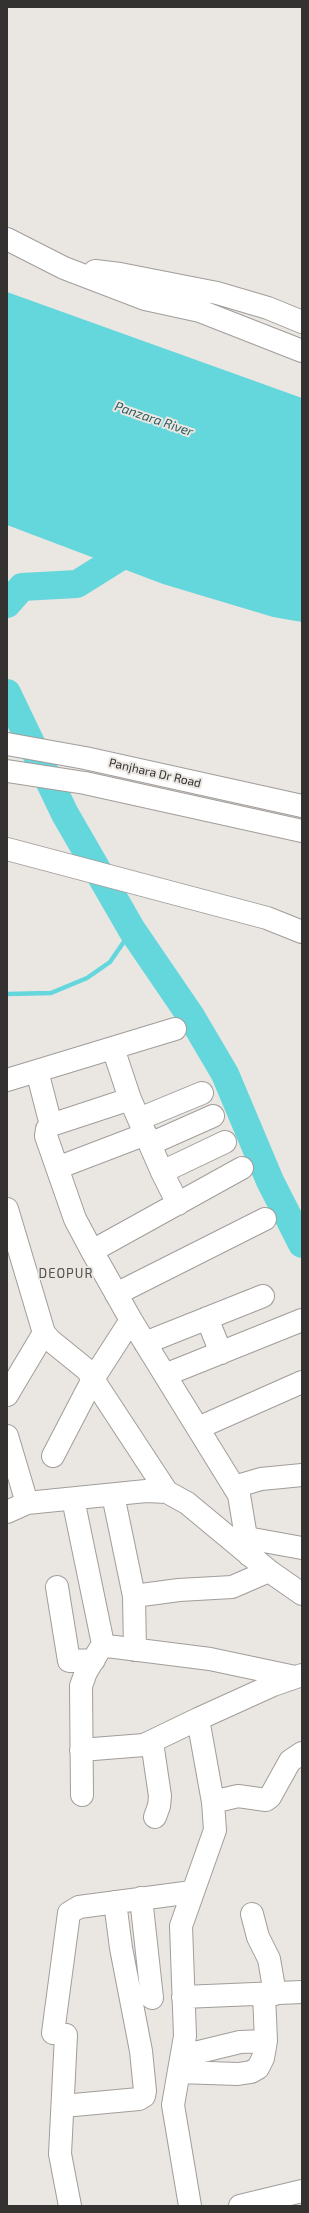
<!DOCTYPE html>
<html>
<head>
<meta charset="utf-8">
<style>
  body { margin:0 }
  #map { position:relative; width:309px; height:2213px; overflow:hidden; background:#eae6e2; font-family:"Exo 2",sans-serif }
  canvas { display:block }
  .frame { position:absolute; inset:0; border:8px solid #333230; pointer-events:none }
</style>
</head>
<body>
<div id="map">
<canvas width="309" height="2213"></canvas>
<div class="frame"></div>
</div>
<script>
const context = document.querySelector('canvas').getContext('2d');
context.lineJoin = 'round';
function fill(path, color) { context.fillStyle = color; context.fill(path, 'evenodd'); }
const poly = rows => new Path2D(rows.map(r => 'M' + r).join(''));
function stroke(path, color, width, dash) { context.strokeStyle = color; context.lineWidth = width; context.lineCap = dash ? 'butt' : 'round'; context.setLineDash(dash || []); context.stroke(path); }
function drawText(font, color, halo, rows, align = 'center') {
  context.font = font + ' "Exo 2",sans-serif'; context.lineWidth = 4; context.setLineDash([]); context.textBaseline = 'middle'; context.strokeStyle = halo; context.fillStyle = color; for (const [text, x, y, turn = 0] of rows) {
    context.save(); context.translate(x, y); context.rotate((+turn || 0) * Math.PI / 180); context.textAlign = isNaN(turn) ? turn : align; if (halo) context.strokeText(text, 0, 0); context.fillText(text, 0, 0); context.restore();
  }
}
fill(poly([
  [7,292,302,398,302,622,273,617,163,584,7,525]
]), '#64d7dc');
stroke(poly([
  [7,994,51,993,87,978,110,962,132,930]
]), '#64d7dc', 4.5);
stroke(poly([
  [7,604,22,587,77,584,141,544],
  [7,693,65,814,132,930,192,1018,225,1074,270,1181,302,1244]
]), '#64d7dc', 28);
const minor = poly([
  [7,239,64,268,145,299,200,311,302,351],
  [95,271,120,274,217,293,268,308,302,322],
  [7,744,85,758,302,806],
  [7,771,85,783,302,831],
  [7,849,267,918,302,932],
  [113,1048,130,1099,162,1172,178,1204],
  [37,1071,51,1125],
  [7,1080,175,1029],
  [130,1099,51,1125,47,1129,46,1136,75,1219,92,1251,131,1320,239,1495,249,1555],
  [139,1119,202,1093],
  [150,1144,213,1116],
  [57,1168,146,1134],
  [162,1172,225,1142],
  [7,1209,44,1333,50,1340,87,1370,167,1492],
  [92,1251,242,1168],
  [116,1294,265,1219],
  [207,1318,221,1353],
  [145,1343,263,1296],
  [165,1375,302,1320],
  [7,1395,44,1333],
  [198,1428,302,1382],
  [7,1436,27,1503],
  [53,1456,93,1379,131,1320],
  [234,1487,261,1479,302,1475],
  [113,1495,134,1596,135,1650],
  [73,1499,103,1644,107,1646,210,1659,295,1677],
  [7,1512,27,1503,146,1491,167,1492,187,1503,269,1571,302,1594],
  [247,1538,302,1548],
  [57,1587,69,1661,94,1660],
  [134,1596,179,1590,232,1587,269,1571],
  [152,1742,160,1796,159,1806,155,1817],
  [81,1750,144,1745,198,1719],
  [82,1795,81,1686,86,1672,103,1644],
  [213,1802,238,1796,266,1800,270,1797,290,1761,302,1753],
  [141,1898,152,1998],
  [252,1914,258,1937,269,1959,275,1994],
  [183,1997,302,1992],
  [53,2033,69,1913,79,1907,192,1892],
  [66,2035,60,2154,70,2206],
  [183,2053,199,2052,240,2042,266,2041],
  [179,2072,238,2074,251,2072,258,2068,263,2058,266,2041,264,1994],
  [74,2105,139,2099,144,2096,145,2091,141,2051,121,1948,115,1902],
  [190,2206,173,2105,185,2036,181,1926,215,1830,213,1802,198,1719,273,1685,302,1675]
]);
const major = poly([
  [240,2206,302,2191]
]);
stroke(minor, '#a19d9a', 24);
stroke(major, '#a19d9a', 24);
stroke(minor, '#fff', 22);
stroke(major, '#fff', 22);
drawText('12px', '#333230', '#eae6e2', [
  ["Panjhara Dr Road",155,773,13]
]);
drawText('italic 13px', '#2a5c5e', '#eae6e2', [
  ["Panzara River",154,419,19]
]);
context.letterSpacing = '1px';
drawText('13px', '#53504c', '#eae6e2', [
  ["DEOPUR",66,1274]
]);
context.letterSpacing = '0px';
</script>
</body>
</html>
